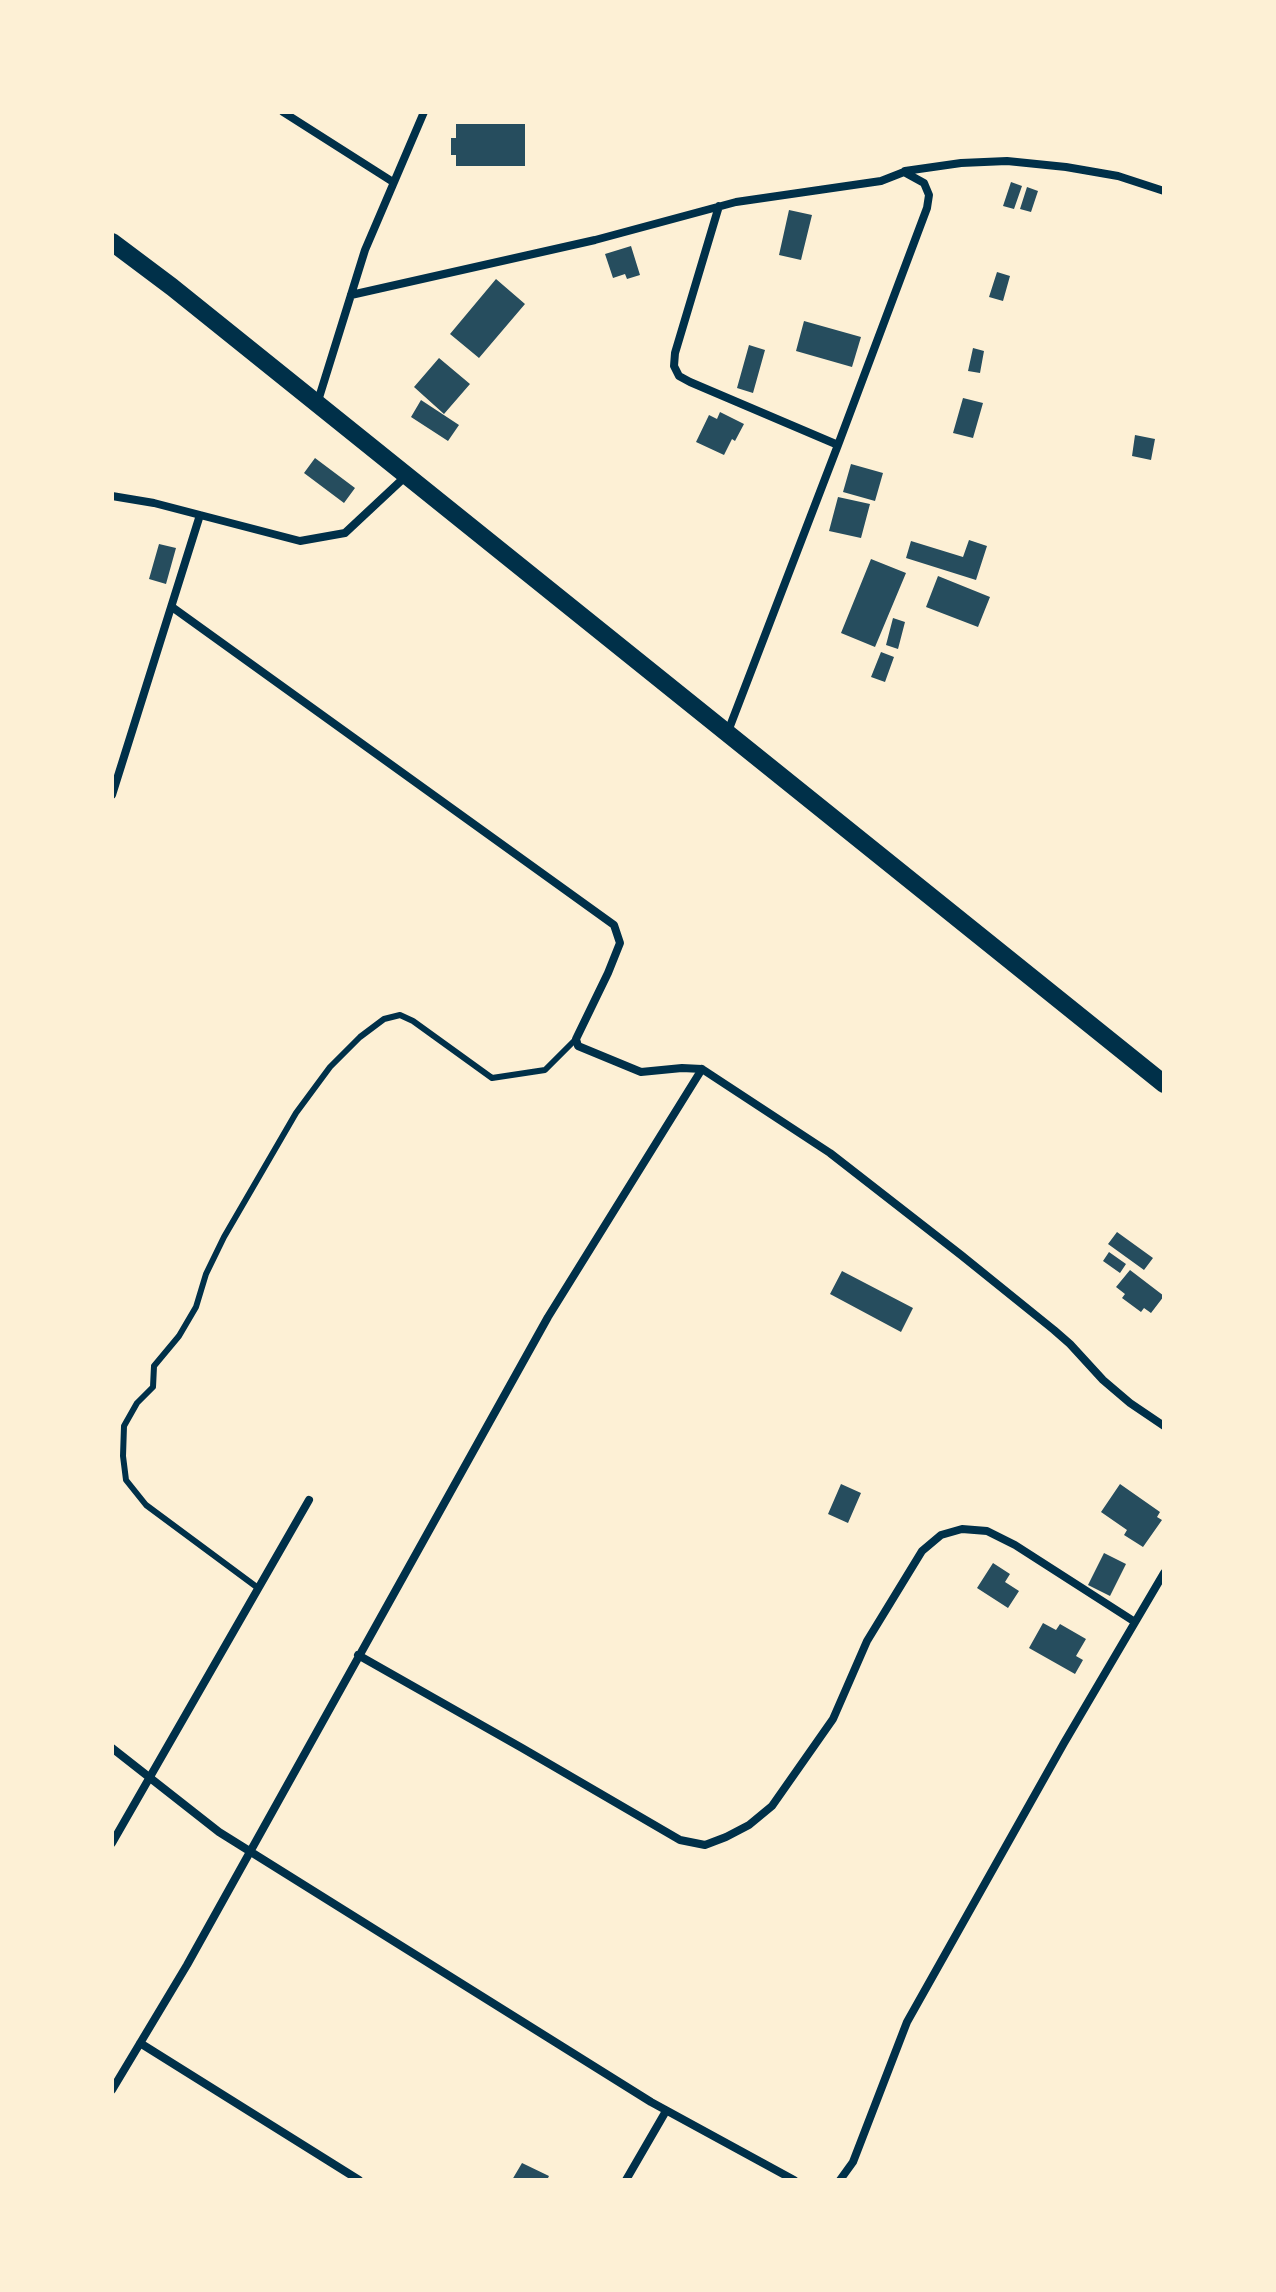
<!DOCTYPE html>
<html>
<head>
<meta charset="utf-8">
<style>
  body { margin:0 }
  #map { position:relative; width:1276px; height:2292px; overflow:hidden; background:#fdf0d5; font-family:"IBM Plex Sans",sans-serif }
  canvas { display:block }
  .frame { position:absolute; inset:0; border:114px solid #fdf0d5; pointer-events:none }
</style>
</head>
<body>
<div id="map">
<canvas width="1276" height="2292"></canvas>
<div class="frame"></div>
</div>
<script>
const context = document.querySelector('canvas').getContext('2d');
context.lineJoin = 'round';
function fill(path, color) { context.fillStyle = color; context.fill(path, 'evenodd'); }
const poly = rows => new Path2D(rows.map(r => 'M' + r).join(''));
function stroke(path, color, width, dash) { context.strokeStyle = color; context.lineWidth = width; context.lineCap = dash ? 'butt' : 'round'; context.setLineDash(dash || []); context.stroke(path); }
fill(poly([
  [456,124,525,124,525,166,456,166,456,155,451,155,451,138,456,138],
  [1011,182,1022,186,1014,209,1003,206],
  [1027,187,1038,191,1031,212,1020,209],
  [789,210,812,215,801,260,779,255],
  [631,246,640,275,627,279,625,274,613,278,605,254],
  [997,272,1010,276,1003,301,989,297],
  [496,279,525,304,479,358,450,334],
  [804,321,861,337,852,367,796,351],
  [749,345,765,350,753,393,737,388],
  [973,348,984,351,980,373,968,371],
  [439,358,470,384,444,414,414,387],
  [963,398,983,403,973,438,953,433],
  [421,400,459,425,448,441,411,417],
  [720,412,744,424,735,441,732,439,724,455,696,442,709,415,717,419],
  [1135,435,1155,439,1151,460,1132,456],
  [315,458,355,488,344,503,304,473],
  [851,464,883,473,875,501,843,492],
  [838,497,870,504,861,538,829,531],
  [969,540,987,546,976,580,906,558,911,541,963,557],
  [159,544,176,548,166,584,149,579],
  [871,559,906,573,875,647,841,633],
  [938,576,990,597,978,627,926,607],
  [893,618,905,622,898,649,886,645],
  [881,652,894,657,885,682,871,677],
  [1117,1232,1153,1258,1144,1270,1108,1244],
  [1109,1252,1126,1264,1120,1273,1103,1261],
  [1130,1270,1164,1296,1151,1313,1144,1308,1141,1312,1122,1298,1125,1294,1116,1287],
  [842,1271,913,1308,901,1332,830,1294],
  [841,1484,861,1493,848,1523,828,1514],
  [1120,1484,1160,1512,1157,1517,1162,1520,1143,1547,1124,1535,1127,1530,1101,1512],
  [1104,1553,1126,1564,1110,1596,1088,1585],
  [993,1563,1010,1574,1005,1582,1019,1591,1008,1608,977,1588],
  [1043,1623,1056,1630,1060,1624,1086,1639,1076,1656,1083,1660,1075,1674,1029,1648],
  [522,2163,549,2176,547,2180,512,2180]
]), '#264d5e');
stroke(poly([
  [258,1588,146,1505,126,1480,123,1456,124,1426,137,1403,153,1387,154,1366,179,1336,196,1307,206,1274,224,1237,296,1113,330,1067,360,1037,384,1019,400,1015,413,1021,492,1078,545,1070,576,1039]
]), '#003049', 6);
stroke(poly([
  [283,112,393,182],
  [905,171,961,163,1007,161,1066,167,1118,176,1164,191],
  [719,206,675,353,674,366,679,376,690,382,838,445],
  [351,295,595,240,736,202,881,181,904,172,924,183,929,195,927,208,838,445,727,734],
  [317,404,365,250,424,112],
  [112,496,154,503,300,541,345,533,406,476],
  [172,607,614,925,620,943,608,973,576,1039,578,1046,641,1072,682,1068,702,1069,830,1153,961,1255,1054,1330,1070,1344,1103,1380,1130,1403,1164,1426],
  [112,795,200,515],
  [358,1655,522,1748,680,1840,705,1845,726,1837,749,1825,772,1806,833,1719,867,1641,922,1551,941,1535,962,1529,987,1531,1015,1545,1135,1622],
  [112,1748,219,1832,651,2102,794,2180],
  [112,1843,309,1500],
  [140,2043,359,2180],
  [112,2090,187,1965,548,1317,702,1069],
  [626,2180,666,2111],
  [840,2180,853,2162,907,2022,1064,1743,1164,1573]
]), '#003049', 8);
stroke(poly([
  [112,242,172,287,1164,1084]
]), '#003049', 18);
</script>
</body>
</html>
